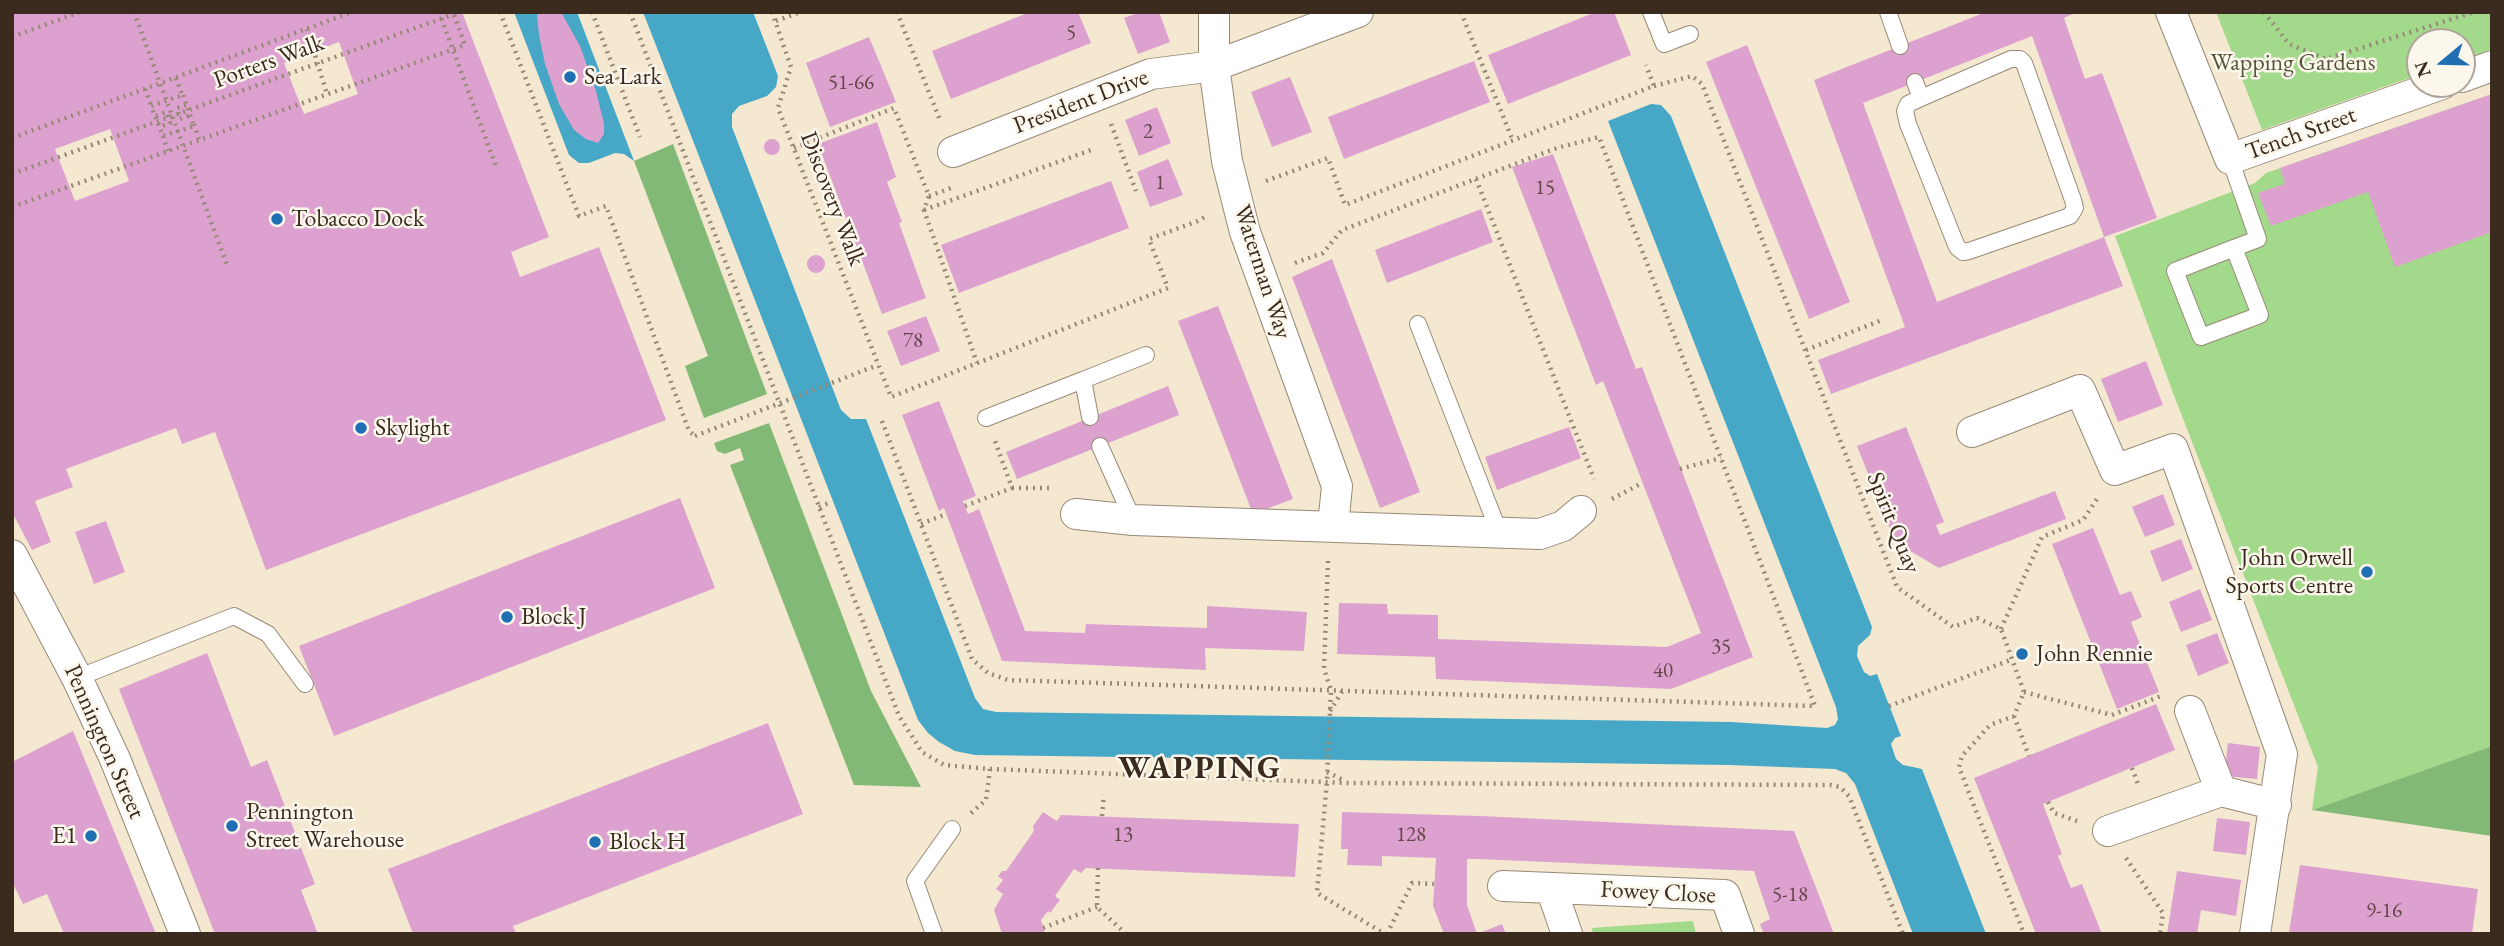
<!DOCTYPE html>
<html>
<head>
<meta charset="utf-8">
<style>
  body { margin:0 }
  #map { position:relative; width:2504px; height:946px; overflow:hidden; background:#f4e8d0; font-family:"EB Garamond",serif }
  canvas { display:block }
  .frame { position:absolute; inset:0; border:14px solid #3b2a1e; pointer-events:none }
  .north { position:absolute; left:2406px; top:28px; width:70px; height:70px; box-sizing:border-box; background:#fbf7ec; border:2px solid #aea59a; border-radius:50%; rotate:251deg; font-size:19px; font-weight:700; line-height:28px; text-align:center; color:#3b2a1e }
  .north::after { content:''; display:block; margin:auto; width:24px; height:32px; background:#1f6fb2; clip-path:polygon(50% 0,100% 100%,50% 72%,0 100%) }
</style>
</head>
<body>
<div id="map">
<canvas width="2504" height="946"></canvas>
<div class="frame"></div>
<div class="north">N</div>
</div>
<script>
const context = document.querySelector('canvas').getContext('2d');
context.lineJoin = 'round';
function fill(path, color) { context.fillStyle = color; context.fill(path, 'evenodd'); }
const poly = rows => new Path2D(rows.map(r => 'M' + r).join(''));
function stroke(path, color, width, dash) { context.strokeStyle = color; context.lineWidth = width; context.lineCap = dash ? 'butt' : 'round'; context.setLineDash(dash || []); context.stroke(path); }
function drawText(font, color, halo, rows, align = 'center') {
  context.font = font + ' "EB Garamond",serif'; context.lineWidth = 5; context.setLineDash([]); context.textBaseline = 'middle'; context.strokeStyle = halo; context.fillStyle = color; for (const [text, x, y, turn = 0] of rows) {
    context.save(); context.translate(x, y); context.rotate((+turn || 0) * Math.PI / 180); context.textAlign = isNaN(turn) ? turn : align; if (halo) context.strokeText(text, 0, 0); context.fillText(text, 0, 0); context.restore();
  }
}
fill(poly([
  [2216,12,2492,12,2492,49,2462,60,2462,42,2420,42,2420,74,2262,130],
  [2492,94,2492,746,2312,810,2318,767,2175,398,2115,236,2255,183,2266,173],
  [1693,921,1696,934,1593,934,1592,928]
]), '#a3d98a');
fill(poly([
  [673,144,767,394,704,418,685,366,708,356,634,161],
  [769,423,871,691,921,787,854,785,730,465,744,460,740,448,725,454,717,451,714,443],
  [2492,746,2492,836,2312,810]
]), '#82b976');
fill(poly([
  [514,12,577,12,634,161,624,154,615,153,589,163,579,163,569,155],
  [643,12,753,12,778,76,776,87,767,96,739,106,732,114,732,127,841,410,851,419,866,419,975,698,983,709,996,712,1731,722,1827,728,1835,725,1838,719,1836,707,1608,121,1651,104,1661,105,1671,116,1872,627,1870,635,1858,646,1857,656,1864,672,1870,676,1877,674,1901,736,1895,738,1891,744,1896,759,1903,765,1922,769,1986,934,1913,934,1855,784,1846,773,1835,769,1729,765,975,755,955,751,939,742,928,733,918,720]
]), '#46a7c6');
fill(poly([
  [12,12,462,12,549,237,511,252,520,277,599,247,666,420,266,570,215,432,182,444,176,428,66,469,73,487,35,501,51,542,32,550,12,512],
  [339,42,358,94,304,114,284,63],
  [110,129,129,181,75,201,55,149],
  [543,12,561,12,580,46,596,91,604,124,604,134,598,143,586,139,574,130,559,104,545,64,539,35,537,15],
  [1030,12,1078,12,1091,43,951,99,932,51],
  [1140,12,1159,12,1170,42,1138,54,1124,18],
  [1596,12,1614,12,1631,55,1508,104,1488,55],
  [1986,12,2077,12,2064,18,2085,79,2102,73,2157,218,2104,237,2032,36,1863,103,1937,302,2104,237,2123,286,1831,394,1818,360,1905,327,1814,80],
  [869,37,896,102,830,127,806,63],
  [1747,45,1850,302,1809,319,1706,62],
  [1474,61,1490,102,1344,159,1328,117],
  [1290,77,1312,132,1272,147,1251,92],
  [2492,94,2492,232,2395,267,2368,192,2271,226,2258,193,2285,184,2280,168],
  [1157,107,1171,143,1139,156,1125,120],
  [877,122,896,177,887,182,902,222,899,223,926,298,882,314,818,144],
  '764 147a8 8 0 1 1 16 0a8 8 0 1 1-16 0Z',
  [1553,154,1636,369,1642,367,1753,657,1671,689,1436,679,1435,657,1337,654,1339,603,1387,604,1388,614,1438,615,1438,639,1667,647,1701,633,1603,381,1596,385,1512,167],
  [1168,159,1183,195,1150,207,1137,172],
  [1111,181,1129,228,959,293,941,245],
  [1481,209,1493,242,1387,283,1375,250],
  '807 264a9 9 0 1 1 18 0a9 9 0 1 1-18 0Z',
  [1332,259,1420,492,1380,508,1292,277],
  [1218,306,1293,499,1253,514,1178,321],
  [926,316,940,351,901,366,887,331],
  [2146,361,2163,405,2118,422,2101,379],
  [1168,386,1179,415,1017,479,1006,452],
  [939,401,976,496,963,501,968,514,979,509,1025,631,1085,633,1086,624,1207,628,1207,606,1307,612,1304,651,1205,648,1206,670,1002,661,944,508,939,511,902,415],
  [1569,427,1581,458,1497,490,1485,457],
  [1906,427,1944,522,1936,525,1940,535,2055,491,2066,519,1939,568,1895,542,1857,446],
  [2163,494,2175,525,2145,537,2132,507],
  [680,498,715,588,334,736,299,646],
  [106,521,125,572,94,584,75,532],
  [2093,528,2120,595,2131,591,2142,617,2131,622,2159,692,2117,709,2052,544],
  [2181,539,2193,569,2162,582,2150,551],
  [2200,589,2212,620,2181,632,2169,602],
  [2217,633,2229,663,2198,676,2186,645],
  [207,653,251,767,267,760,315,884,301,890,318,934,215,934,119,689],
  [2156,704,2175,750,2043,804,2062,854,2058,856,2071,888,2082,884,2102,934,2036,934,1974,778],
  [768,723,803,814,513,926,516,934,413,934,388,869],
  [73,731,156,934,64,934,47,894,23,904,12,882,12,762],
  [2228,743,2260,747,2257,779,2224,776],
  [1043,812,1057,821,1061,815,1299,824,1295,877,1086,868,1081,873,1074,869,1055,896,1060,900,1050,913,1048,911,1041,920,1045,934,1002,934,994,910,1003,894,996,889,1003,880,998,876,1002,871,1006,871,1034,831,1033,826],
  [1342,812,1480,816,1794,831,1834,934,1764,934,1760,924,1770,919,1754,871,1478,859,1467,859,1467,905,1477,934,1502,924,1506,934,1444,934,1433,906,1436,858,1382,856,1382,866,1347,865,1348,849,1341,849],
  [2217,818,2250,822,2246,855,2213,851],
  [2300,865,2478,889,2472,934,2289,932],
  [2177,871,2241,880,2236,916,2201,910,2197,934,2167,934]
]), '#dda1d0');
const lane = poly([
  [1651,12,1664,44,1690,34],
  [1888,12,1900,46],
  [1915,82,1921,98,1908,104,1905,111,1908,124,1957,247,1963,252,1969,251,2070,216,2075,208,2073,200,2024,63,2020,59,2011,59,1921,98],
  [2230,159,2258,239,2234,248,2260,315,2201,337,2175,271,2234,248],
  [1418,324,1499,532],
  [1083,380,1146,355],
  [986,418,1083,380,1090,417],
  [1100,446,1133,520],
  [77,678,234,616,268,634,305,684],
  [934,934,915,881,952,829]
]);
const street = poly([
  [1214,12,1214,66,1227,161,1245,232,1337,486,1333,526],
  [2171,12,2230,159,2442,84],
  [2462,77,2492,66],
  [953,152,1151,74,1214,66,1358,12],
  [1972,432,2080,390,2115,470,2173,449,2282,754,2255,934],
  [1076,514,1133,520,1540,534,1563,526,1581,511],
  [12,555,77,678,115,759,185,934],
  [2190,711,2221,791,2276,805],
  [2108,831,2221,791],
  [1503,886,1725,895,1739,934],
  [1551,888,1567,934]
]);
stroke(lane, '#988977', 18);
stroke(street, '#988977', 32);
stroke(poly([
  [134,12,228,268],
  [439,12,496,166],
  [500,12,579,216,606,206,689,431,695,436],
  [592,12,640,137],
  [630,12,899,716,922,752,944,765,990,769,1348,783,1830,785,1840,787,1849,796,1903,934],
  [772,12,791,67,778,108,891,397,1168,288,1149,239,1198,221,1208,215],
  [897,12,940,120],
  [1461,12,1513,141],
  [2264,12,2289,44,2326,59,2474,12],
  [776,21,801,12],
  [307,29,327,94],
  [12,37,80,12],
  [176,78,183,97],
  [1654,86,1692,76,1702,84,1897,587,1953,627,1977,618,2001,629,2024,692,2014,716,1990,725,1962,756,1959,767,2024,934],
  [145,89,152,108],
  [183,95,194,126,163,136,151,106,183,95],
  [186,105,177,108,180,119,191,115],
  [156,116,166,112,170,123,159,127],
  [194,124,199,140],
  [1111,124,1136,191],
  [163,136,168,151],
  [12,138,352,12],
  [794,148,894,108,929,196,924,210,977,363],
  [12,174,454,14],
  [1476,179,1594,479],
  [1266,181,1328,158,1345,205,1654,86,1646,65],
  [929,196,954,187],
  [12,207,465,45,453,12],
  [924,210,1094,149],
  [1806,350,1882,320],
  [882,421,972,659,988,673,1008,680,1815,706,1599,137,1557,148,1342,230,1323,253,1292,264],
  [1680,469,1721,458],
  [1012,488,1053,488],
  [1612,499,1642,483],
  [965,506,1012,488,995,441],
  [819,507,831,502],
  [921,524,946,514],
  [1328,561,1324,669,1331,690,1327,781,1317,893,1385,934],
  [2001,629,2042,537,2083,520,2099,496],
  [2024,692,2112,715,2161,696],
  [1889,706,2013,659],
  [1330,711,1343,690],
  [2014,716,2029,756],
  [2132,768,2139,787],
  [1327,772,1345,781],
  [2048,802,2054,813,2077,821],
  [971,813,986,800,990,769],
  [1102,816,1104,795],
  [2126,858,2163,913,2160,934],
  [1098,868,1097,907,1126,934],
  [1043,928,1097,907],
  [1387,934,1412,883,1434,884]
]), '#988977', 4.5, [2, 5]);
stroke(lane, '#fff', 16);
stroke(street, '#fff', 30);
stroke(poly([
  [695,436,878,365]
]), '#988977', 4.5, [2, 5]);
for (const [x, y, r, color] of [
  [570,77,7,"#1f6fb2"],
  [277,219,7,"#1f6fb2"],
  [361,428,7,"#1f6fb2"],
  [2367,572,7,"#1f6fb2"],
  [507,617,7,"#1f6fb2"],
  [2022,654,7,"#1f6fb2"],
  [232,826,7,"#1f6fb2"],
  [91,836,7,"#1f6fb2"],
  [595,842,7,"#1f6fb2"]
]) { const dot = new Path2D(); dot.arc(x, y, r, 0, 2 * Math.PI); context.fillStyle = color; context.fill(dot); stroke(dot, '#fbf7ec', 2.5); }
drawText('21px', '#64484a', null, [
  ["5",1071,33],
  ["51-66",851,83],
  ["2",1148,132],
  ["1",1160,183],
  ["15",1545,188],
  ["78",913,341],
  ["35",1721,647],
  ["40",1663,671],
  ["13",1123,835],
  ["128",1411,835],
  ["5-18",1790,895],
  ["9-16",2384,911]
]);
drawText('24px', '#3b2a1e', '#fbf7ec', [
  ["Porters Walk",269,62,-20],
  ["President Drive",1081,102,-21],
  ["Tench Street",2301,134,-20],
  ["Discovery Walk",832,199,69],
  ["Waterman Way",1262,272,72],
  ["Spirit Quay",1893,523,68],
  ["Pennington Street",104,742,66],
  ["Fowey Close",1658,893,3]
]);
drawText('24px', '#555639', '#fbf7ec', [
  ["Wapping Gardens",2293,63]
]);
drawText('24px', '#3b2a1e', '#fbf7ec', [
  ["Sea Lark",584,77],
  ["Tobacco Dock",291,219],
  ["Skylight",375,428],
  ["John Orwell",2353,558,"right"],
  ["Sports Centre",2353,586,"right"],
  ["Block J",521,617],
  ["John Rennie",2036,654],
  ["Pennington",246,812],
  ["Street Warehouse",246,840],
  ["E1",77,836,"right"],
  ["Block H",609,842]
], 'left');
context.letterSpacing = '2px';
drawText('bold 32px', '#3b2a1e', '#fbf7ec', [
  ["WAPPING",1200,769]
]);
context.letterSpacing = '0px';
</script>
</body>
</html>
